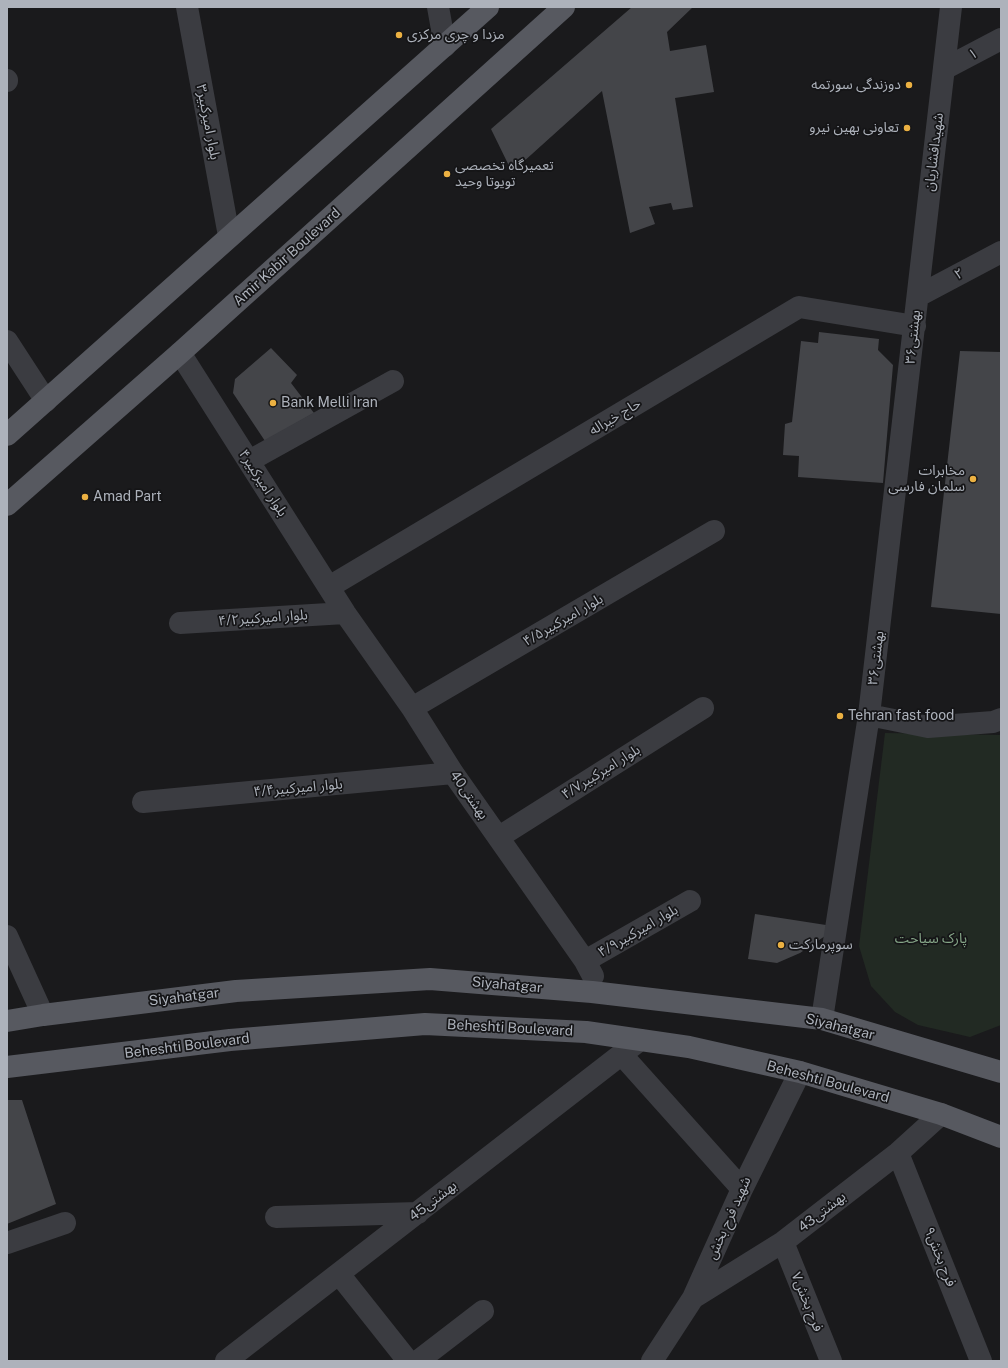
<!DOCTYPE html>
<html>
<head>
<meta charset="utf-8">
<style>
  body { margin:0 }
  #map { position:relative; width:1008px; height:1368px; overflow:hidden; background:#1a1a1c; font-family:"Public Sans",sans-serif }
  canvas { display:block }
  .frame { position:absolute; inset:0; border:8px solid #adb2bb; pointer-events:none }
</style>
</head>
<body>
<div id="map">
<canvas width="1008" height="1368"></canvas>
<div class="frame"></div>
</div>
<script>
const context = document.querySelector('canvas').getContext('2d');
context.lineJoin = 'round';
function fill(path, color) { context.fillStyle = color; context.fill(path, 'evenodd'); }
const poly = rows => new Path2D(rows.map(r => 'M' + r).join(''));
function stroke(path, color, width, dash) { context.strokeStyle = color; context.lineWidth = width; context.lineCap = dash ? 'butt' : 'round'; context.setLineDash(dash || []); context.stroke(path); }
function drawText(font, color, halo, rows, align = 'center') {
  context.font = font + ' "Public Sans","Noto Sans Arabic",sans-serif'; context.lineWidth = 3.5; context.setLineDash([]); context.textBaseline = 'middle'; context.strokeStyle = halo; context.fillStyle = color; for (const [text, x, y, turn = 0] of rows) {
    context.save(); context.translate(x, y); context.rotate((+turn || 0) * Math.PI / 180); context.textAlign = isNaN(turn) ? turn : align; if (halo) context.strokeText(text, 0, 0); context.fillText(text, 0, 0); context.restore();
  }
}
fill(poly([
  [885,733,1001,735,1001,1025,970,1037,918,1025,895,1012,871,986,859,946]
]), '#222a23');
fill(poly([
  [632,7,693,7,667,32,670,51,706,45,714,92,675,98,693,207,673,210,671,203,649,207,655,224,630,233,602,91,512,172,491,129],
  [819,332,879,339,878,350,893,365,883,483,798,477,799,456,783,455,785,424,792,422,801,341,818,343],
  [271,348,297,375,291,383,314,413,265,441,233,393,235,379],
  [960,351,1001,352,1001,614,931,607],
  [755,914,826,925,825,936,800,953,777,963,748,959],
  [7,1100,22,1100,56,1204,7,1224]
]), '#444549');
stroke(poly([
  [187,7,229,236],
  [438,7,445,46],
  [944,69,1001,39],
  [7,81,7,80],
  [918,296,1001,252],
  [7,341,46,401],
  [180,353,345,613,412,708,453,773,585,961,593,976],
  [249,461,393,381],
  [329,587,799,307,915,326],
  [180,623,345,613],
  [412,708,714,531],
  [869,715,928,727,993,722,1001,719],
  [143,802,453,773],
  [499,837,703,708],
  [7,936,43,1015],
  [585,961,690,901],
  [822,1019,869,715,951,7],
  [622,1055,742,1189],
  [898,1153,981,1361],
  [276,1217,418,1213],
  [783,1242,831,1361],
  [7,1243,65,1223],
  [339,1274,408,1361],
  [693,1298,783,1242,898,1153,941,1114],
  [226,1361,640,1040],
  [418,1361,483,1311],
  [652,1361,693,1298,742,1189,800,1072]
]), '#3b3c41', 22);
stroke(poly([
  [7,435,488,7],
  [7,505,180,353,564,7],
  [7,1021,43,1015,236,991,430,979,592,992,822,1019,1001,1072],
  [7,1067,230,1040,425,1024,586,1032,689,1047,800,1072,941,1114,1001,1137]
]), '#575960', 22);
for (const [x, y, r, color] of [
  [399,35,4,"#ecb142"],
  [909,85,4,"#ecb142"],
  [907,128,4,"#ecb142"],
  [447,174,4,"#ecb142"],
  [273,403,4,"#ecb142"],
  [973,479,4,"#ecb142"],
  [85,497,4,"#ecb142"],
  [840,716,4,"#ecb142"],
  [781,945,4,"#ecb142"]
]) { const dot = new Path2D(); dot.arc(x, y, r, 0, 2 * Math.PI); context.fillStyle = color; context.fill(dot); stroke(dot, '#151517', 1.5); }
drawText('14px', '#adb2bb', '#151517', [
  ["مزدا و چری مرکزی",407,35],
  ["دوزندگی سورتمه",901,85,"right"],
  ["تعاونی بهین نیرو",899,128,"right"],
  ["تعمیرگاه تخصصی",455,166],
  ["تویوتا وحید",455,182],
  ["Bank Melli Iran",281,403],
  ["مخابرات",965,471,"right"],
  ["سلمان فارسی",965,487,"right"],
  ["Amad Part",93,497],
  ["Tehran fast food",848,716],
  ["سوپرمارکت",789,945]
], 'left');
drawText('14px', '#adb2bb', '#151517', [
  ["۱",973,54,-28],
  ["بلوار امیرکبیر۳",208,122,79],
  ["شهیدافشاریان",934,152,-83],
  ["Amir Kabir Boulevard",287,257,-42],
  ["۲",959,274,-28],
  ["بهشتی۳۶",913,337,-84],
  ["حاج خیراله",615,417,-31],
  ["۴بلوار امیرکبیر",263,483,57],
  ["بلوار امیرکبیر۴/۲",263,618,-4],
  ["بلوار امیرکبیر۴/۵",563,620,-30],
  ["بهشتی۳۶",876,658,-83],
  ["بلوار امیرکبیر۴/۷",601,772,-32],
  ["بلوار امیرکبیر۴/۴",298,788,-5],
  ["40بهشتی",469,795,55],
  ["بلوار امیرکبیر۴/۹",638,931,-30],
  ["Siyahatgar",507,985,5],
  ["Siyahatgar",184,997,-7],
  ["Siyahatgar",840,1027,14],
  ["Beheshti Boulevard",510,1028,3],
  ["Beheshti Boulevard",187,1046,-7],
  ["Beheshti Boulevard",828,1082,15],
  ["بهشتی45",433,1201,-38],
  ["43بهشتی",822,1212,-38],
  ["شهید فرح بخش",729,1218,-66],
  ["فرح بخش۹",940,1257,68],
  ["فرح بخش۷",807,1302,68]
]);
drawText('14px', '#85a587', '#151517', [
  ["پارک سیاحت",931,939]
]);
</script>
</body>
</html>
